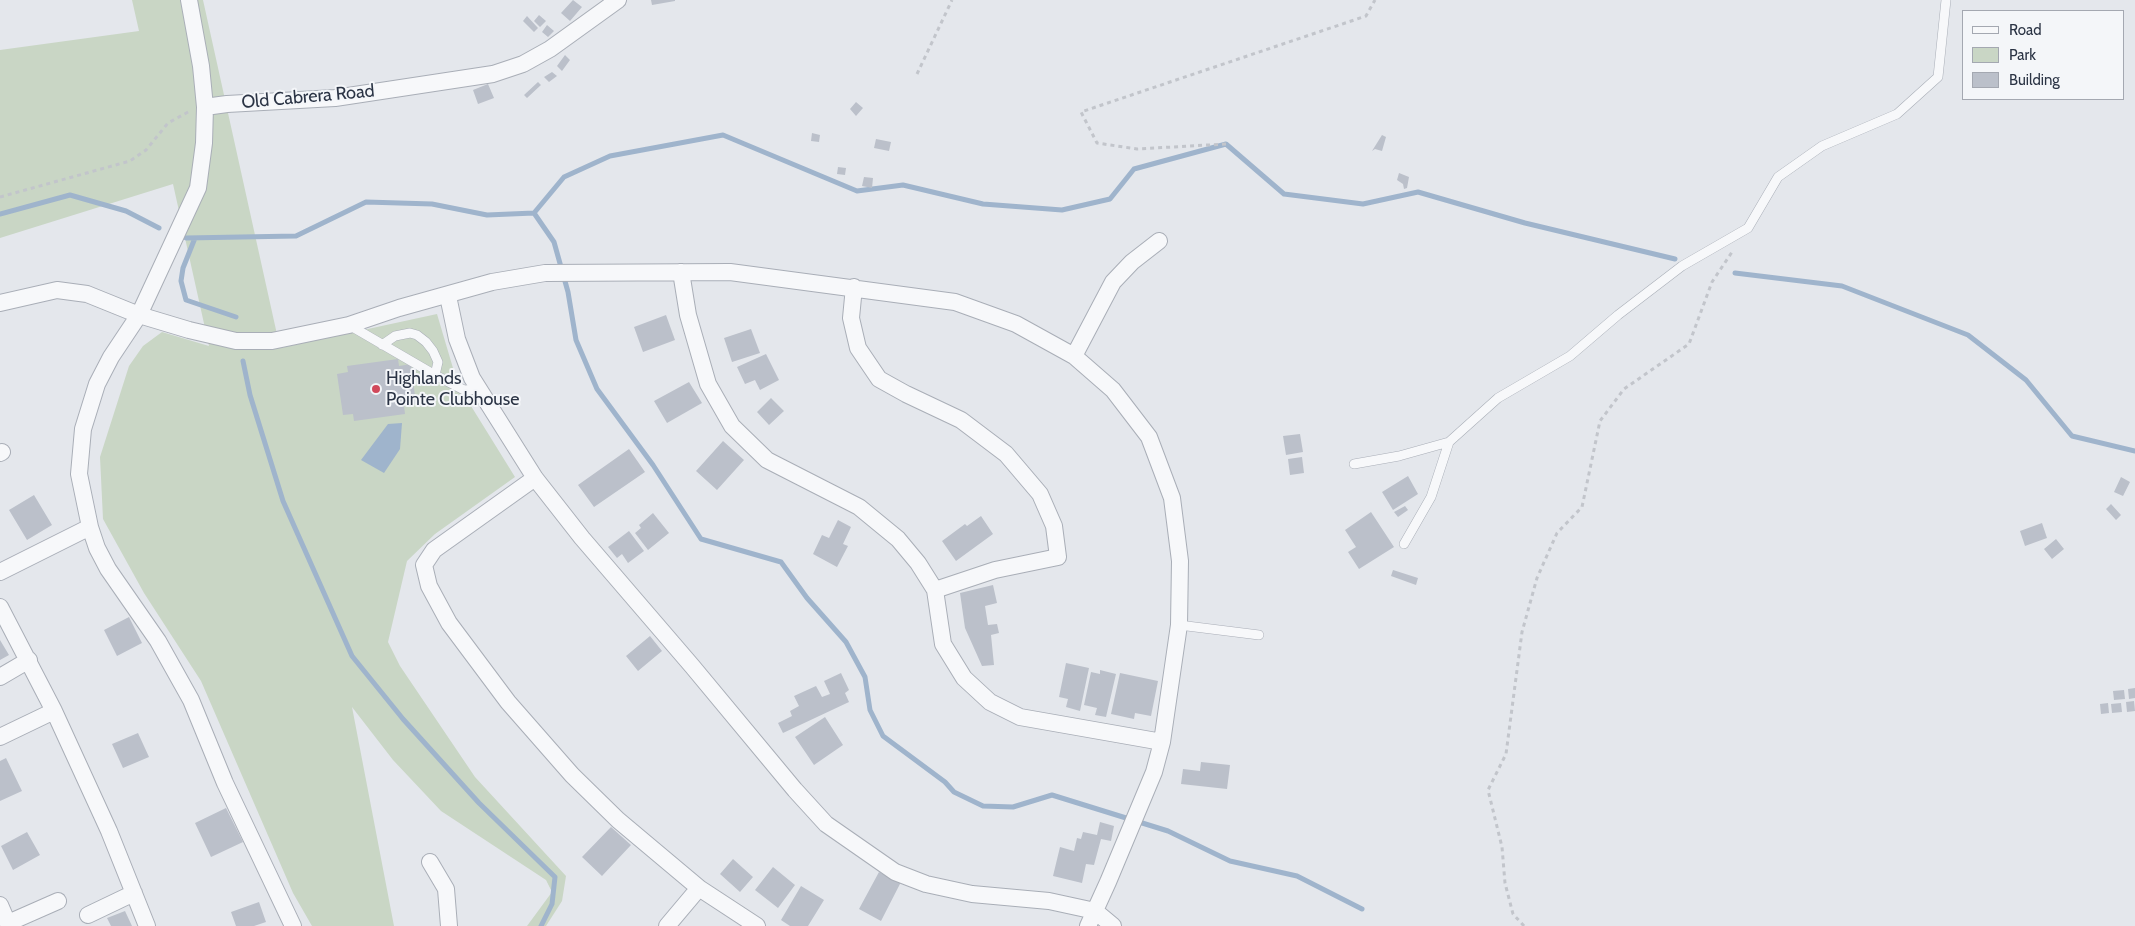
<!DOCTYPE html>
<html>
<head>
<meta charset="utf-8">
<style>
  body { margin:0 }
  #map { position:relative; width:2135px; height:926px; overflow:hidden; background:#e4e7ec; font-family:Cabin,sans-serif }
  canvas { display:block }
  .legend { position:absolute; left:1962px; top:10px; width:162px; height:90px; box-sizing:border-box; background:#f4f6f9; border:1px solid #a4a8b1; margin:0; padding:6px 9px; list-style:none; font-size:15px; color:#2b3445 }
  .legend li { display:flex; align-items:center; gap:10px; height:25px }
  .legend b { width:25px; border:1px solid #a4a8b1 }
</style>
</head>
<body>
<div id="map">
<canvas width="2135" height="926"></canvas>
<ul class="legend">
<li><b style="height:6px;background:#f7f8fa"></b>Road</li>
<li><b style="height:14px;background:#c9d6c5"></b>Park</li>
<li><b style="height:14px;background:#bbc0ca"></b>Building</li>
</ul>
</div>
<script>
const context = document.querySelector('canvas').getContext('2d');
context.lineJoin = 'round';
function fill(path, color) { context.fillStyle = color; context.fill(path, 'evenodd'); }
const poly = rows => new Path2D(rows.map(r => 'M' + r).join(''));
function stroke(path, color, width, dash) { context.strokeStyle = color; context.lineWidth = width; context.lineCap = dash ? 'butt' : 'round'; context.setLineDash(dash || []); context.stroke(path); }
function drawText(font, color, halo, rows, align = 'center') {
  context.font = font + ' Cabin,sans-serif'; context.lineWidth = 4; context.setLineDash([]); context.textBaseline = 'middle'; context.strokeStyle = halo; context.fillStyle = color; for (const [text, x, y, turn = 0] of rows) {
    context.save(); context.translate(x, y); context.rotate((+turn || 0) * Math.PI / 180); context.textAlign = isNaN(turn) ? turn : align; if (halo) context.strokeText(text, 0, 0); context.fillText(text, 0, 0); context.restore();
  }
}
fill(poly([
  [132,0,203,0,280,348,437,314,458,385,515,477,435,534,407,561,388,642,400,666,475,777,566,876,562,901,546,926,527,926,552,892,546,880,441,811,393,760,352,707,394,926,312,926,293,893,201,681,144,593,103,519,100,457,129,366,143,346,162,332,209,346,173,184,0,238,0,50,139,31]
]), '#c9d6c5');
fill(poly([
  [402,423,400,449,384,473,361,460,388,424]
]), '#9fb4cc');
stroke(poly([
  [534,213,554,242,568,292,576,340,597,389,653,465,701,539,781,562,807,598,846,642,865,677,870,710,883,736,945,782,954,792,983,806,1013,807,1052,795,1168,831,1230,861,1297,876,1362,909],
  [0,214,70,195,126,211,159,228],
  [186,238,296,236,366,202,432,204,487,215,534,213,564,177,610,156,723,135,857,191,903,185,983,204,1062,210,1110,199,1134,169,1226,144,1284,194,1363,204,1418,192,1525,223,1675,259],
  [195,238,183,268,181,281,186,300,236,317],
  [1735,273,1842,286,1968,335,2026,380,2072,436,2135,451],
  [243,361,250,395,283,501,352,656,403,719,479,803,555,877,552,904,541,926]
]), '#9fb4cc', 5);
fill(poly([
  [573,0,582,7,570,21,561,13],
  [651,0,675,0,675,1,652,5],
  [539,15,546,21,540,27,534,21],
  [527,16,538,28,534,32,523,21],
  [547,25,554,31,548,37,542,32],
  [565,55,570,60,562,71,557,66],
  [552,72,557,76,549,82,544,77],
  [538,82,541,85,527,98,524,95],
  [488,84,494,98,478,104,473,90],
  [856,102,863,108,856,116,850,109],
  [812,133,820,135,819,142,811,141],
  [1382,135,1386,137,1382,151,1375,149,1372,151],
  [876,139,891,142,889,151,874,148],
  [838,167,846,168,845,175,837,174],
  [1399,173,1409,177,1407,188,1404,189,1403,184,1397,180],
  [864,177,873,178,872,188,862,186],
  [666,315,675,340,643,352,634,327],
  [751,329,760,353,732,362,724,338],
  [766,354,779,380,760,390,755,380,745,384,737,367],
  [398,359,399,366,411,364,416,404,404,406,405,414,354,421,353,414,343,415,337,374,348,372,347,366],
  [689,382,702,403,667,423,654,401],
  [771,398,784,411,769,425,757,412],
  [1300,434,1303,452,1286,455,1283,436],
  [723,441,744,460,717,490,696,471],
  [629,449,645,472,594,507,578,485],
  [1302,457,1304,473,1290,475,1288,459],
  [1408,476,1418,494,1393,510,1382,492],
  [2121,477,2130,482,2123,496,2114,492],
  [34,495,52,525,27,540,9,510],
  [2111,504,2121,515,2116,520,2106,509],
  [1405,506,1408,510,1398,517,1394,512],
  [1371,512,1394,547,1359,569,1348,552,1356,547,1345,530],
  [653,513,669,533,648,550,635,533,641,528,639,525],
  [981,516,993,534,956,561,942,541,965,524,967,526],
  [838,520,851,527,843,544,848,546,837,567,813,554,822,535,829,538],
  [2042,523,2047,538,2025,546,2020,531],
  [629,531,644,551,628,563,622,554,617,558,608,547],
  [2056,539,2064,549,2052,559,2044,549],
  [1393,570,1418,578,1416,585,1391,576],
  [993,585,997,603,985,606,988,625,997,624,999,633,991,635,994,665,982,666,965,628,960,593],
  [129,617,142,643,117,656,104,630],
  [650,636,662,651,638,671,626,656],
  [0,640,9,655,0,660],
  [1066,663,1089,668,1080,711,1066,707,1068,699,1059,697],
  [1100,670,1116,674,1106,717,1095,715,1097,708,1084,705,1091,672,1100,674],
  [841,673,849,690,845,693,849,702,783,733,778,723,792,716,790,711,799,706,794,696,816,686,822,697,830,694,824,681],
  [1120,673,1158,681,1151,716,1135,713,1134,719,1111,714],
  [2135,688,2135,698,2129,699,2128,689],
  [2124,690,2125,699,2114,700,2113,691],
  [2134,701,2135,711,2127,712,2126,702],
  [2108,703,2109,713,2101,714,2100,704],
  [2121,703,2122,712,2112,713,2111,704],
  [825,717,843,745,814,765,795,737],
  [138,733,149,757,123,768,112,744],
  [6,758,22,791,0,801,0,761],
  [1201,762,1230,765,1227,789,1181,784,1183,769,1200,771],
  [226,808,243,842,211,857,195,823],
  [1100,822,1114,826,1111,841,1101,839,1094,865,1086,864,1082,883,1053,876,1060,847,1074,851,1077,838,1081,839,1083,832,1097,835],
  [611,827,631,845,602,876,582,857],
  [27,832,40,855,13,870,1,846],
  [733,859,753,877,740,892,720,874],
  [773,867,795,885,778,908,755,890],
  [879,872,890,878,902,880,881,921,859,909],
  [801,886,824,900,808,926,790,926,781,920],
  [259,902,266,922,254,926,236,926,231,912],
  [125,911,132,926,111,926,107,918]
]), '#bbc0ca');
const lane = poly([
  [349,325,435,375,464,390,479,389],
  [382,345,395,336,410,333,417,335,426,342,433,351,438,362,435,375],
  [1354,464,1399,456,1449,442,1498,398,1570,356,1618,315,1682,266,1748,228,1778,177,1822,146,1897,114,1938,77,1946,0],
  [1404,544,1431,497,1449,442],
  [1179,625,1259,635]
]);
const street = poly([
  [189,0,201,66,205,107,204,143,198,188,139,315,111,357,97,384,83,429,79,474,90,527,97,548,108,569,158,641,191,700,225,783,293,926],
  [205,107,227,104,335,98,493,74,523,64,550,49,618,0],
  [681,272,688,315,708,384,732,426,767,460,859,507,898,539,918,563,935,590,943,644,964,678,990,702,1020,717,1162,742],
  [854,287,851,318,858,348,879,379,906,394,961,420,1006,454,1040,494,1054,526,1058,557,995,570,935,590],
  [448,296,457,339,472,378,535,478,582,538,692,666,795,790,826,824,895,872,926,884,972,894,1049,901,1095,911,1113,926],
  [0,303,57,290,87,294,139,315,189,330,236,341,272,341,349,325,399,308,492,282,545,273,730,272,955,302,1016,324,1074,356,1113,390,1149,437,1172,498,1180,561,1179,625,1162,742,1154,772,1108,882,1088,926],
  [1074,356,1113,282,1132,262,1159,241],
  [0,453,2,452],
  [535,478,434,550,424,565,429,586,449,623,508,702,572,775,618,820,699,888,757,926],
  [0,572,90,527],
  [0,607,54,711,109,831,147,926],
  [0,677,29,660],
  [0,737,54,711],
  [430,862,446,889,449,926],
  [0,905,9,926],
  [88,915,134,893],
  [8,923,58,901],
  [667,926,699,888]
]);
stroke(lane, '#a9aeb7', 10);
stroke(street, '#a9aeb7', 18);
stroke(poly([
  [917,74,952,0],
  [1226,144,1137,149,1097,143,1081,112,1366,16,1375,0],
  [0,197,130,161,146,150,168,123,190,111],
  [1524,926,1513,914,1505,883,1502,847,1488,790,1506,754,1522,632,1537,578,1557,533,1582,507,1600,421,1624,389,1689,344,1712,282,1732,252]
]), '#c2c5cb', 3, [4, 4]);
stroke(lane, '#f7f8fa', 9);
stroke(street, '#f7f8fa', 16);
for (const [x, y, r, color] of [
  [376,389,5,"#d1495b"]
]) { const dot = new Path2D(); dot.arc(x, y, r, 0, 2 * Math.PI); context.fillStyle = color; context.fill(dot); stroke(dot, '#f4f6f9', 2); }
drawText('18px', '#2b3445', '#f4f6f9', [
  ["Old Cabrera Road",308,97,-5]
]);
drawText('18px', '#2b3445', '#f4f6f9', [
  ["Highlands",386,379],
  ["Pointe Clubhouse",386,400]
], 'left');
</script>
</body>
</html>
